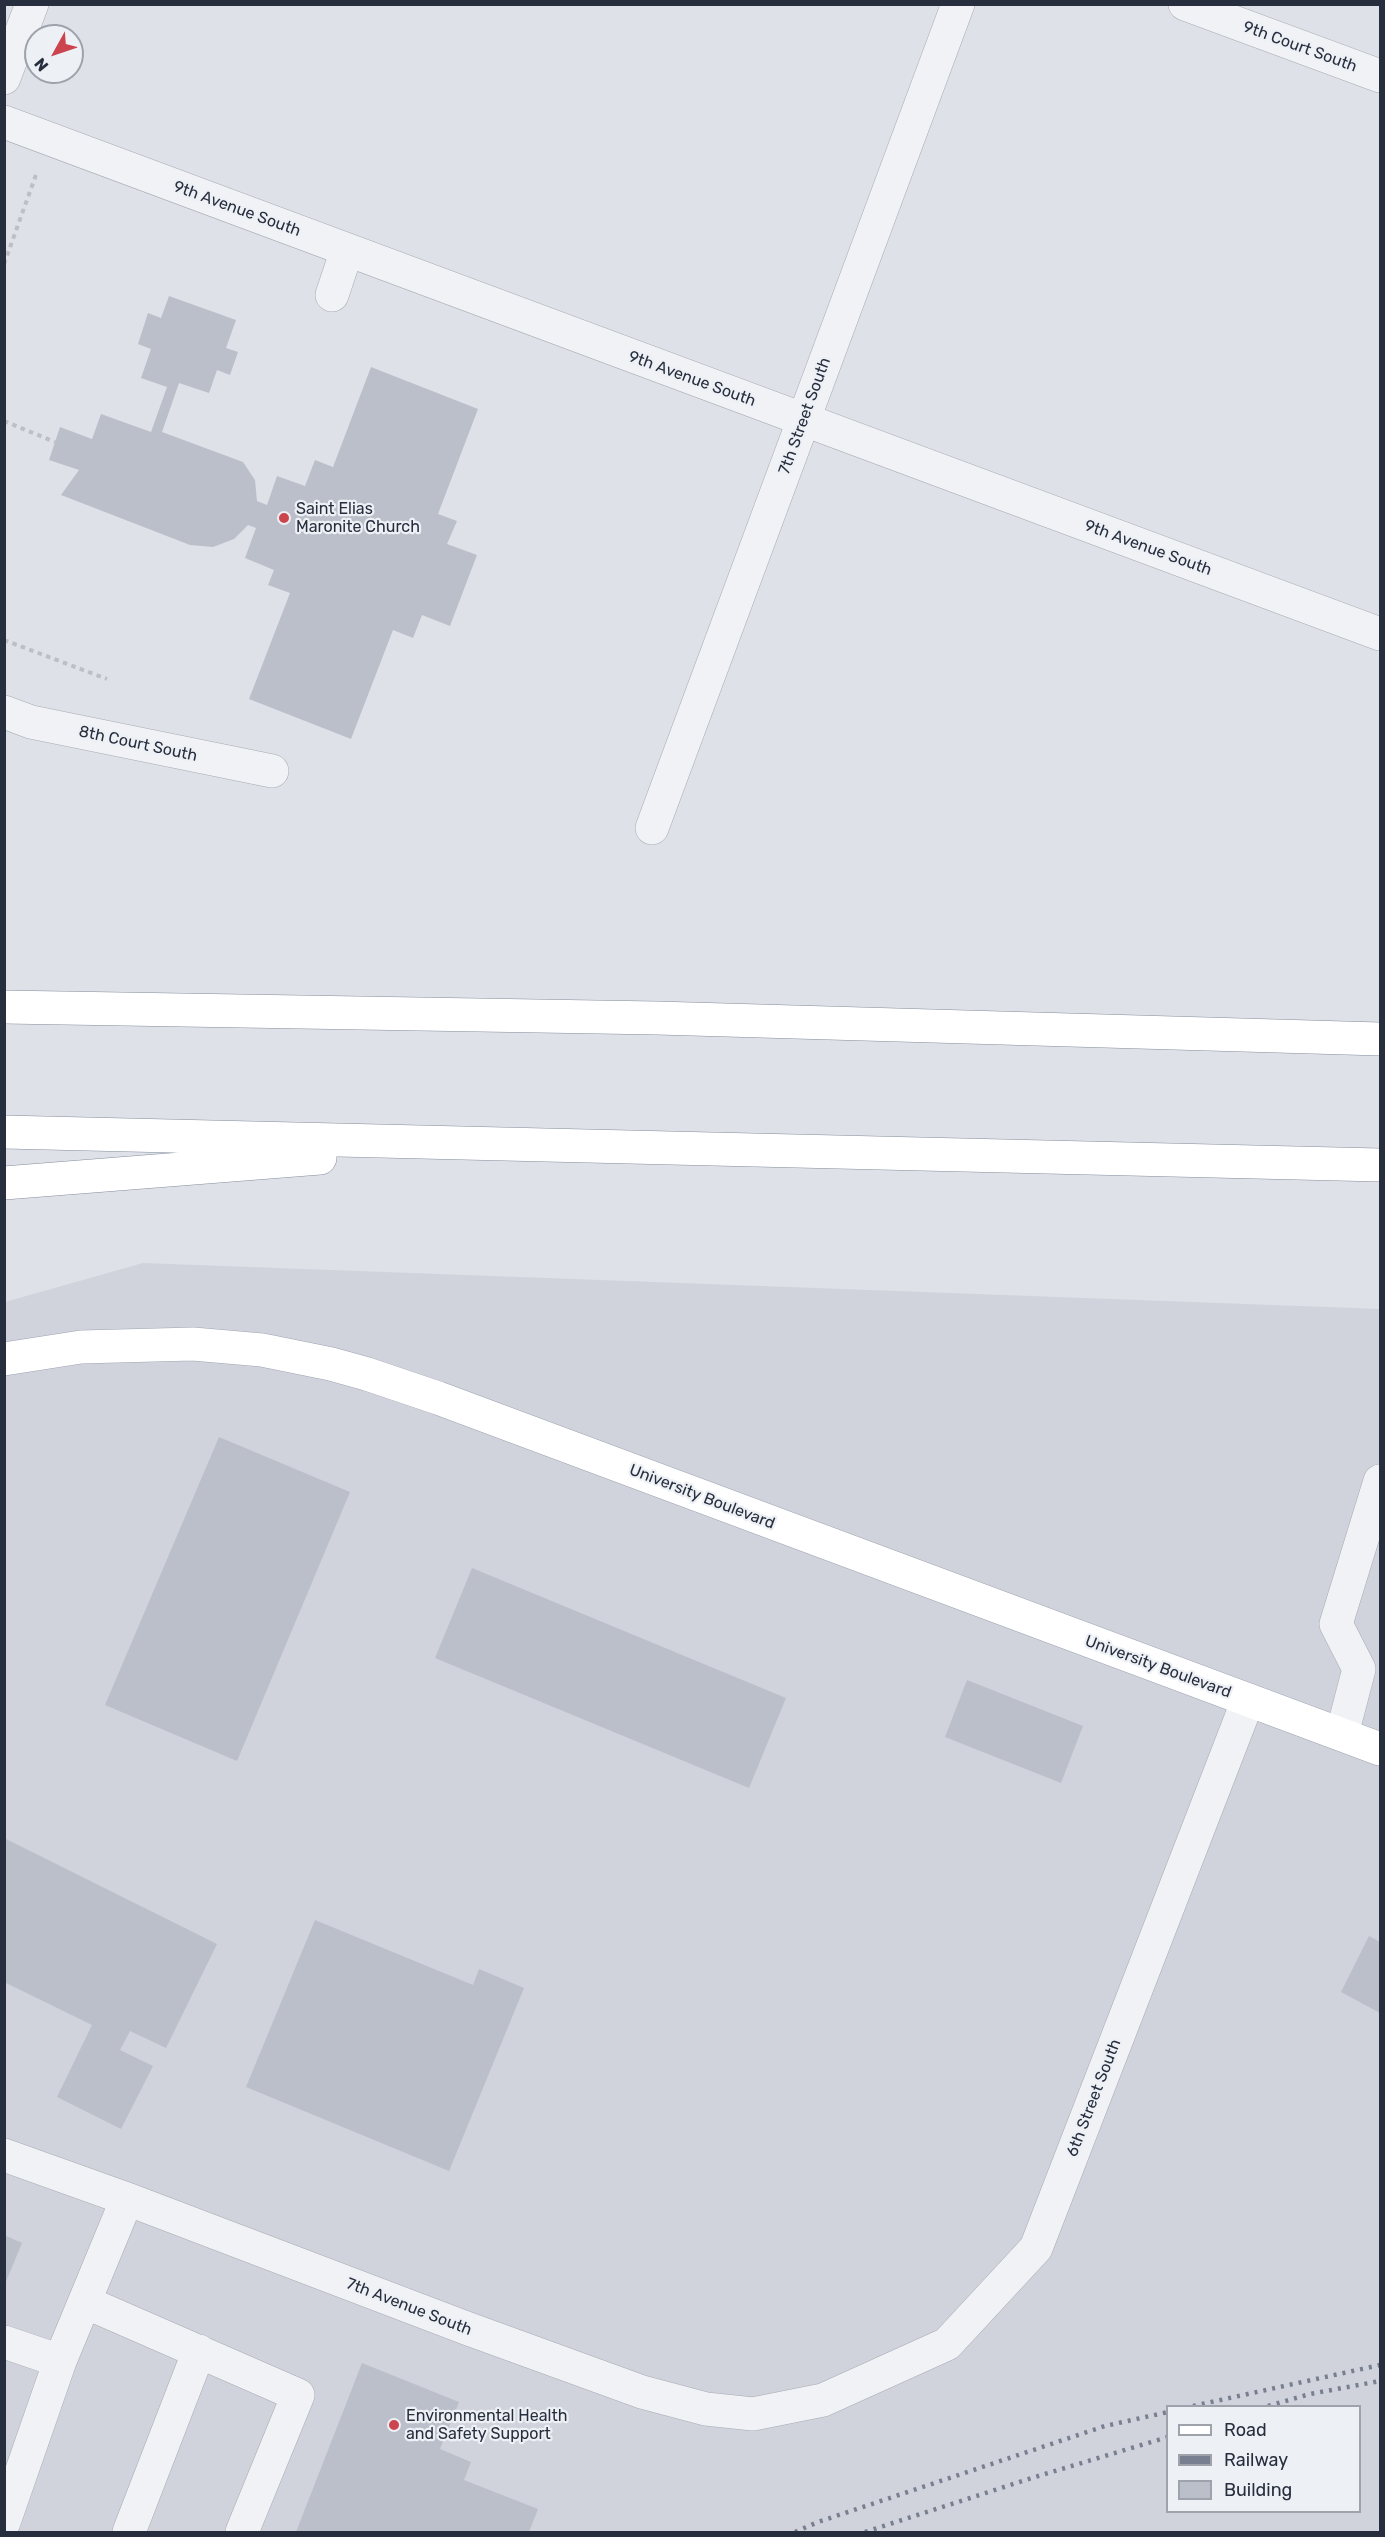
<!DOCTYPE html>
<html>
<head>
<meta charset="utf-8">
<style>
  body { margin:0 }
  #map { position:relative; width:1385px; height:2537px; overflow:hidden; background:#dee1e7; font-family:Rubik,sans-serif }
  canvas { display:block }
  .frame { position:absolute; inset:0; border:6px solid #272e3d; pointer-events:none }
  .legend { position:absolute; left:1166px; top:2405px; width:195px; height:108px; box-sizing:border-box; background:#edf0f5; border:2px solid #9ea2ab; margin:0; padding:8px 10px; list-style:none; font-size:18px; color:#272e3d }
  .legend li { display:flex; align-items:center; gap:12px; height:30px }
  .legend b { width:30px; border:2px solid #9ea2ab }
  .north { position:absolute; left:24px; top:24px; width:60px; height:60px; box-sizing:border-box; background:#edf0f5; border:2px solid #9ea2ab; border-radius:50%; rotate:230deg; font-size:16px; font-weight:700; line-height:24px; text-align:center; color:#272e3d }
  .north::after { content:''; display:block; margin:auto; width:21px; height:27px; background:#cb444e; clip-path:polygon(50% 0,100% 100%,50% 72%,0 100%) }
</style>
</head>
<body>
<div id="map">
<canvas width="1385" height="2537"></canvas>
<div class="frame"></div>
<ul class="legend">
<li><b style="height:8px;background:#fff"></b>Road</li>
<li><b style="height:8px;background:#777f90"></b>Railway</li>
<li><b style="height:16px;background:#bbbfca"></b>Building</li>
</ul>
<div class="north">N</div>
</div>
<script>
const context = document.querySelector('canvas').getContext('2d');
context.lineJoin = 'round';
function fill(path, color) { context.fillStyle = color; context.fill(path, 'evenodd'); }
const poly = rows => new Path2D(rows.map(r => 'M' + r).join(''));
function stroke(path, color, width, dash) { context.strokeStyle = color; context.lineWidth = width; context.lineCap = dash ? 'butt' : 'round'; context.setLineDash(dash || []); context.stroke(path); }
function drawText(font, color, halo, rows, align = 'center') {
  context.font = font + ' Rubik,sans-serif'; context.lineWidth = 4.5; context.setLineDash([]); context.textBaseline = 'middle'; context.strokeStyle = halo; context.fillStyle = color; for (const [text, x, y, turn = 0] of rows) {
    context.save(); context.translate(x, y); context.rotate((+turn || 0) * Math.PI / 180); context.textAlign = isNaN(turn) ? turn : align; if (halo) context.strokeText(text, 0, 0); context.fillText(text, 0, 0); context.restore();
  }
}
fill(poly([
  [143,1263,1380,1309,1380,2532,5,2532,5,1302],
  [1168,2406,1360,2406,1360,2512,1168,2512]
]), '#d0d3dc');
fill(poly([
  [169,296,236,320,226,348,238,352,230,375,217,370,209,393,179,383,162,432,243,462,255,480,257,501,267,505,277,476,305,486,315,460,333,467,371,367,478,409,438,514,457,521,447,544,477,555,450,626,422,615,413,638,393,630,351,739,249,699,290,593,268,585,274,570,245,558,256,528,248,525,234,539,213,547,190,545,61,495,79,470,49,460,60,427,92,439,101,414,151,432,167,387,141,378,151,349,138,344,148,313,161,318],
  [219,1437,350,1492,237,1761,105,1705],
  [472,1568,786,1698,749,1788,435,1658],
  [967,1680,1083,1726,1061,1783,945,1737],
  [4,1838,217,1944,166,2048,130,2031,120,2050,153,2066,121,2129,57,2097,92,2025,4,1982],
  [315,1920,473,1985,479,1969,524,1988,449,2171,246,2087],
  [1369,1936,1380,1942,1380,2013,1341,1992],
  [4,2235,22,2243,5,2284,4,2284],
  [362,2363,459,2402,440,2449,471,2462,464,2480,538,2509,529,2532,296,2532]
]), '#bbbfca');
const minor = poly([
  [1185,4,1380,76],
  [4,78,32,4],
  [4,122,1380,634],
  [332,295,347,250],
  [4,712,31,722,272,771],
  [652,828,958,4],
  [1342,1734,1359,1669,1336,1624,1380,1481],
  [4,2155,127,2199,466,2328,642,2392,706,2409,753,2414,823,2400,947,2344,1036,2248,1248,1700],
  [85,2302,298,2395,242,2532],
  [4,2342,60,2361],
  [4,2522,60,2361,127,2199],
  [129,2532,199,2351]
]);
const major = poly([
  [4,1359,81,1347,193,1344,262,1350,331,1364,367,1374,438,1398,1380,1749]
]);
const highway = poly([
  [4,1007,657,1018,1380,1039],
  [4,1132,1380,1165],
  [4,1183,320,1158]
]);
stroke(minor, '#a7abb4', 34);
stroke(major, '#9da4b2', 34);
stroke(highway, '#858d9d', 34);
stroke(poly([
  [4,264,37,172],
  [4,421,55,442],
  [4,640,107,679]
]), '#bcbfc5', 4, [4.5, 4.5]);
stroke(minor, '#f0f2f5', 33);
stroke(major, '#fff', 33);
stroke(highway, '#fff', 33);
stroke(poly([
  [1193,2406,1380,2365],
  [1268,2406,1310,2394,1380,2381],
  [795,2532,818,2522,1105,2426,1168,2412],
  [865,2532,1035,2477,1168,2437]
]), '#777f90', 4.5, [3, 6]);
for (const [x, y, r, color] of [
  [284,518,6,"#cb444e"],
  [394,2425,6,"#cb444e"]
]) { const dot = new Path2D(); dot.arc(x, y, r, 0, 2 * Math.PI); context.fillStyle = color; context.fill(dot); stroke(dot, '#edf0f5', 2); }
drawText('16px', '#272e3d', '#edf0f5', [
  ["9th Court South",1300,47,20],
  ["9th Avenue South",237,209,20],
  ["9th Avenue South",692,379,20],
  ["7th Street South",805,416,-70],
  ["9th Avenue South",1148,548,20],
  ["8th Court South",138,744,12],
  ["University Boulevard",702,1497,21],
  ["University Boulevard",1158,1667,20],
  ["6th Street South",1094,2098,-69],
  ["7th Avenue South",409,2307,21]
]);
drawText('16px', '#272e3d', '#edf0f5', [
  ["Saint Elias",296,509],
  ["Maronite Church",296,527],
  ["Environmental Health",406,2416],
  ["and Safety Support",406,2434]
], 'left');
</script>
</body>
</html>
